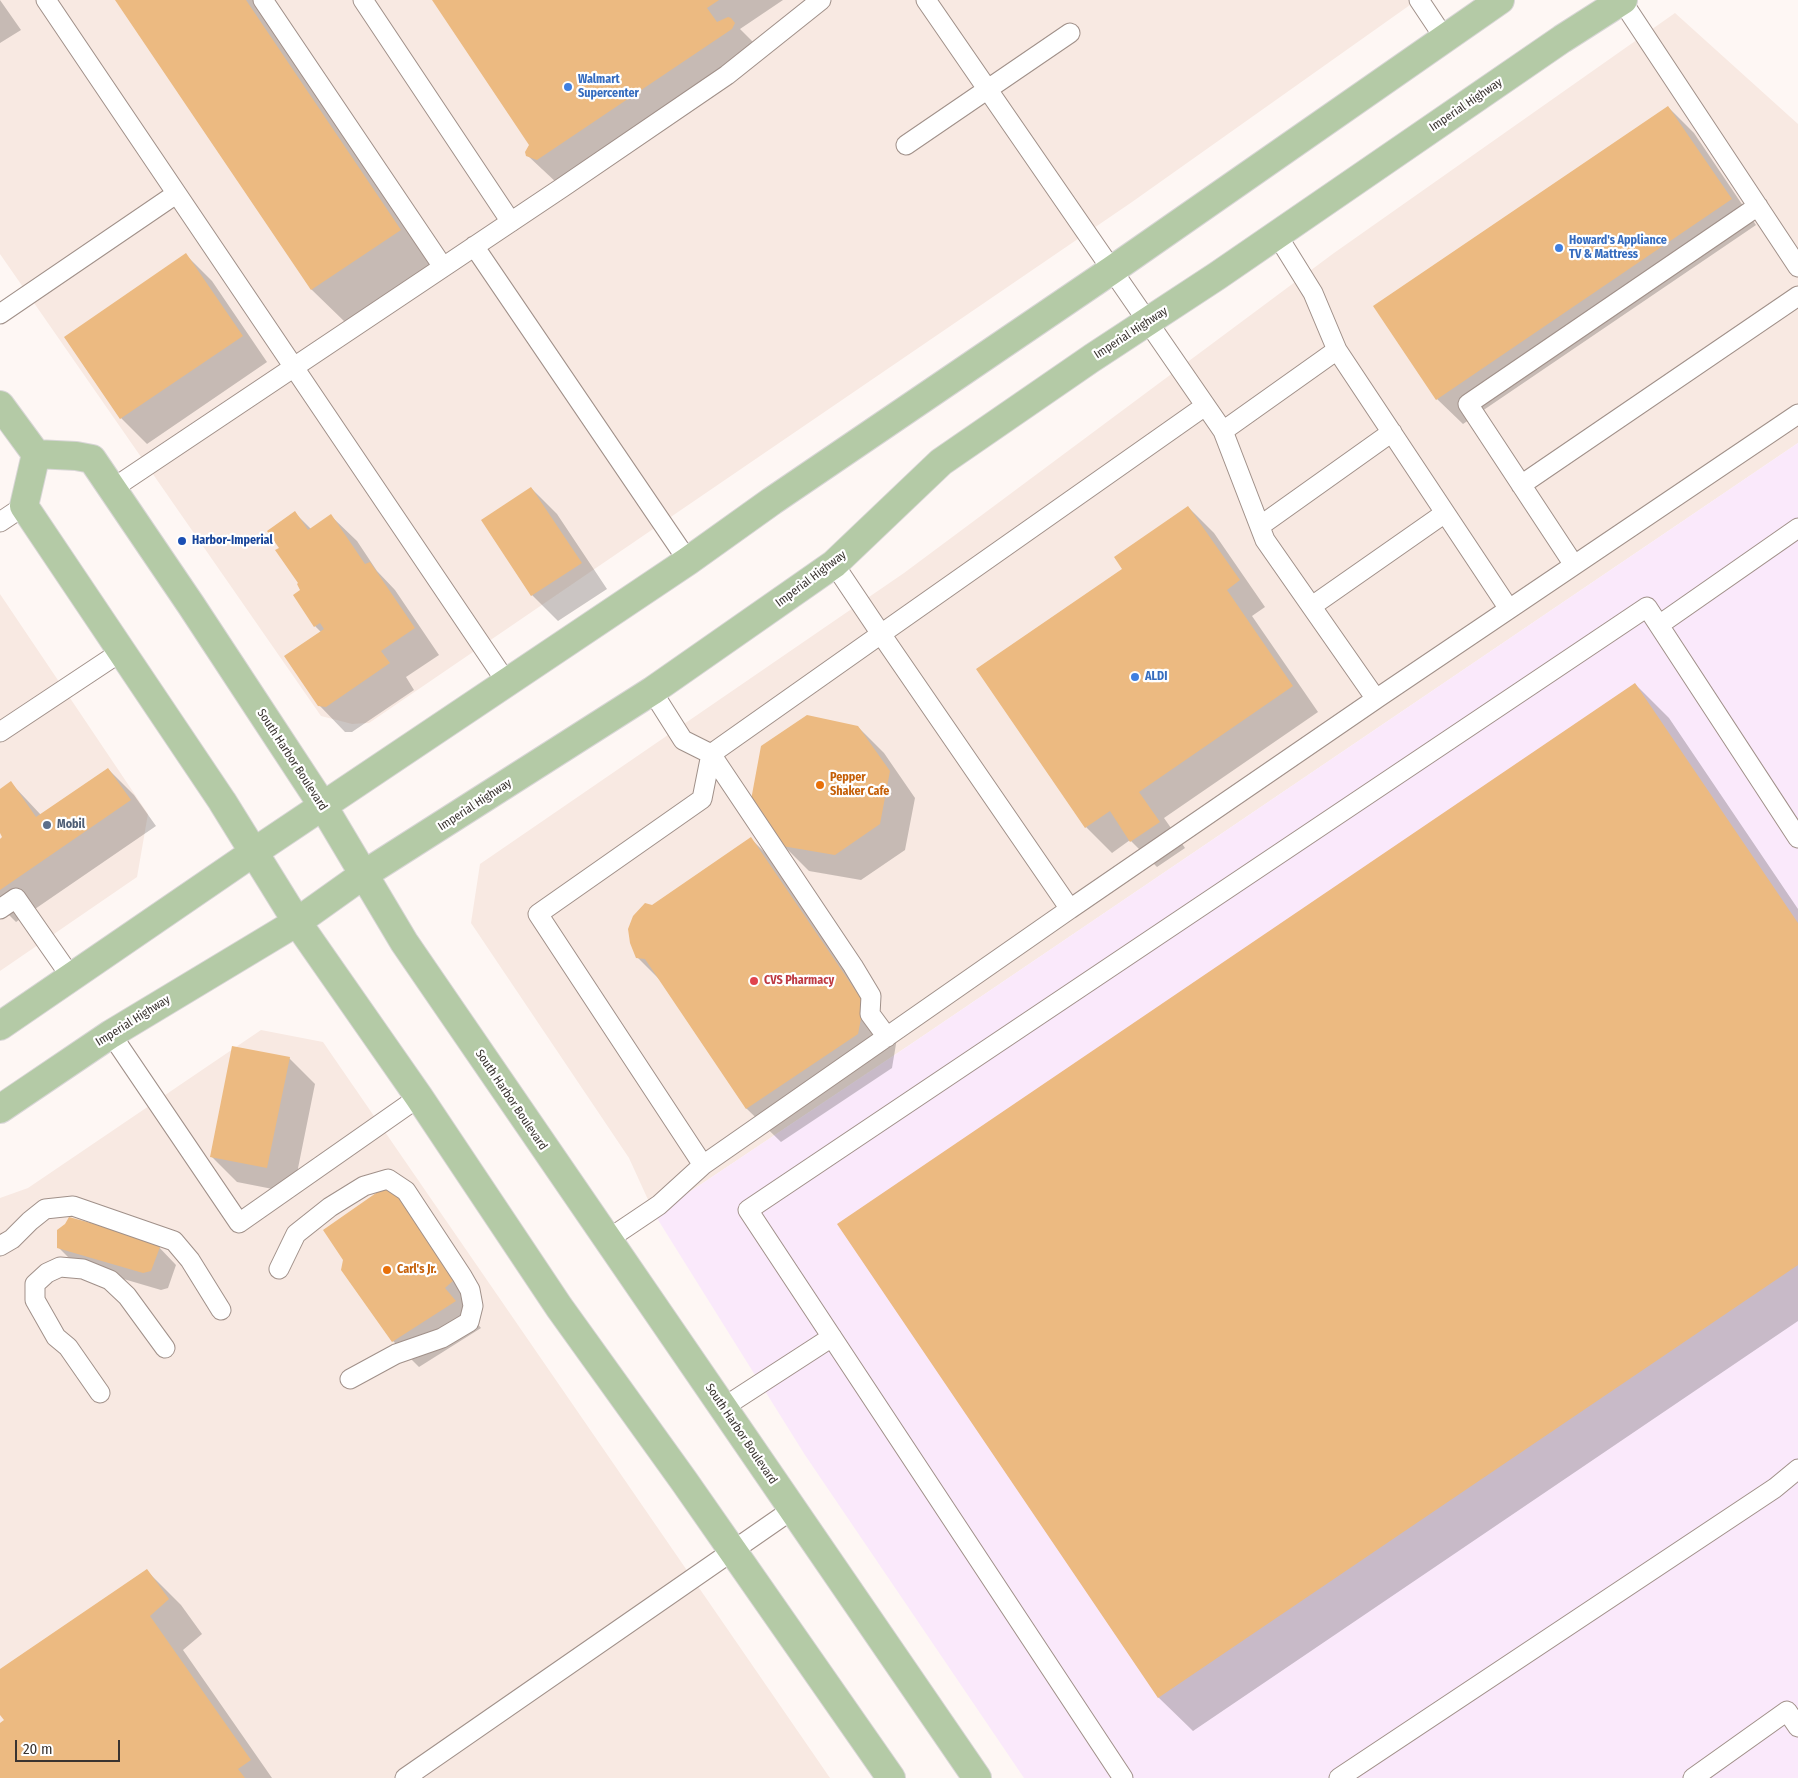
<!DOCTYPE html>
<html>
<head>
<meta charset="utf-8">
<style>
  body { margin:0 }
  #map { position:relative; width:1798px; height:1778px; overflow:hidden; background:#fef7f4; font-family:"Fira Sans Condensed",sans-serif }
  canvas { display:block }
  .scale { position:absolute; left:15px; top:1740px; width:105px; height:22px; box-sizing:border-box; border:2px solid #3a3430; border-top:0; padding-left:6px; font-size:15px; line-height:18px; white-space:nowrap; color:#3a3430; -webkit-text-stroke:4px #fff; paint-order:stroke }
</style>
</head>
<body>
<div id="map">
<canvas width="1798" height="1778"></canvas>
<div class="scale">20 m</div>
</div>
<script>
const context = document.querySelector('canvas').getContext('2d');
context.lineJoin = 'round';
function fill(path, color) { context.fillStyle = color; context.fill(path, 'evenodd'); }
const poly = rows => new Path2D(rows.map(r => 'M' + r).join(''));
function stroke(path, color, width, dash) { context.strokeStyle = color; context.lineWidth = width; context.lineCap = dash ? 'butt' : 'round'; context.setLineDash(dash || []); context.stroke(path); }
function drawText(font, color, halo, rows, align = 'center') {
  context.font = font + ' "Fira Sans Condensed",sans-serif'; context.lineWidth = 4.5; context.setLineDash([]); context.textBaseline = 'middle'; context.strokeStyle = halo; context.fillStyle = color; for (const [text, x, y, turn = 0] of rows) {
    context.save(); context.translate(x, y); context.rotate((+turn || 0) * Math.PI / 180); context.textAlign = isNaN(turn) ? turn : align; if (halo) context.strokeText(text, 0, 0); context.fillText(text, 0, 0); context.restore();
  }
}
fill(poly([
  [0,0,1417,0,1132,202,369,723,352,724,321,716,0,254],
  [1675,13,1798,124,1798,443,911,1044,655,1215,629,1158,471,923,480,864,904,573,1334,253],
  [0,594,148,814,137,877,0,971],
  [261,1030,323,1042,830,1778,0,1778,0,1198,28,1188]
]), '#f8e9e2');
fill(poly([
  [1798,443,1798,1778,1024,1778,805,1455,655,1215,911,1044]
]), '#fae9fb');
fill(poly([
  [0,0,21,30,0,43],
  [116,0,256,0,434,264,346,323,312,290],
  [434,0,783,0,740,29,757,46,558,184,527,155,530,145],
  [1668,107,1694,133,1756,225,1463,424,1437,399],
  [186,255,212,281,267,362,147,444,121,418,66,337],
  [531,488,557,514,607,589,558,621,532,595,483,521],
  [1188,507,1214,533,1265,607,1252,616,1318,712,1164,818,1185,848,1157,867,1130,840,1112,853,1086,827,1124,569],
  [295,513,311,529,331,516,357,541,377,571,395,590,439,655,406,677,414,690,352,732,345,732,319,705,321,632,315,626,300,584,281,548],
  [1635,684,1669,718,1798,909,1798,1321,1193,1731,1159,1698,839,1225],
  [858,727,884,753,915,798,905,850,861,880,809,871,783,845],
  [108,769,134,795,156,826,16,922,0,906,0,840,4,837,0,831,0,790,11,783,41,815],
  [751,839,785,872,897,1038,892,1068,781,1142,747,1109,662,982,637,957,652,906],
  [289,1058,315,1084,293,1193,237,1182,211,1156],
  [389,1185,415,1211,479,1306,470,1315,481,1328,419,1367,393,1341],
  [155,1243,176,1265,168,1288,161,1290,76,1265,59,1248],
  [147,1571,181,1605,202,1634,183,1650,272,1778,0,1778,0,1724,6,1720,0,1713,0,1670]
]), '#0003');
fill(poly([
  [115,0,246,0,401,230,311,290],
  [432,0,719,0,707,8,717,22,728,17,731,18,735,23,732,29,537,160,526,156,525,152,529,145],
  [1668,106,1732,199,1436,400,1373,306],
  [186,253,243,336,120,419,64,337],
  [531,487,582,563,531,596,481,520],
  [1188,506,1240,580,1227,590,1293,686,1139,792,1160,822,1130,842,1110,811,1085,828,976,669,1122,569,1114,557],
  [295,511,308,530,331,514,365,564,370,562,415,628,381,651,390,663,326,707,318,706,284,656,324,629,320,623,314,627,293,595,300,590,297,584,298,583,275,550,279,548,267,531],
  [1635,683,1798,923,1798,1265,1158,1698,837,1224],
  [807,715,858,726,890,771,880,824,835,855,782,846,751,800,761,746],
  [108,768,131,800,0,890,0,839,2,837,0,833,0,789,11,781,36,817],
  [751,837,864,1003,858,1034,746,1109,645,959,636,958,630,943,628,929,633,916,645,903,652,905],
  [232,1046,290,1057,267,1168,210,1157],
  [389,1184,454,1280,445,1288,456,1301,392,1342,341,1270,343,1260,323,1230],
  [69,1217,156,1241,160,1247,151,1271,143,1273,57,1248,57,1230,65,1224],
  [147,1569,169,1599,150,1616,251,1760,238,1769,245,1778,0,1778,0,1723,4,1720,0,1715,0,1669]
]), '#ecba81');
const lane = poly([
  [46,0,507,683],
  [263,0,443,267],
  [363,0,511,222],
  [926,0,1223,431,1265,540,1376,699,1798,414],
  [1419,0,1445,39],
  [1622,1,1798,267],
  [906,145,1070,33],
  [1277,235,1313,293,1337,350,1509,609],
  [474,246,688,561],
  [0,314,176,194],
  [1223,431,1337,350],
  [1521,485,1798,296],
  [112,489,563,187,727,75,821,0],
  [0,522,24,506],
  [1260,526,1392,432],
  [834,564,881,634,1205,406],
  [1574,565,1468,404,1758,206],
  [1312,606,1445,513],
  [1659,625,1798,528],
  [652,691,683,740,711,754,853,966,871,996,870,1014,887,1037],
  [0,732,122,651],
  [0,909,16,898,71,977],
  [1070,909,703,1165,538,914,702,799,711,754,881,634,1070,909,1376,699],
  [111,1034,239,1223,419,1097],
  [607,1240,659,1205,703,1165],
  [0,1246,12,1239,30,1221,45,1209,73,1206,174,1241,190,1260,221,1310],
  [279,1269,296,1234,330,1207,364,1186,388,1179,406,1191,462,1276,470,1290,473,1306,469,1322,442,1338,396,1354,350,1379],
  [100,1393,68,1347,56,1337,35,1300,35,1284,47,1273,60,1267,83,1269,110,1280,127,1296,165,1348],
  [724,1407,832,1337],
  [405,1778,793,1509],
  [1123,1778,748,1210,1647,607,1798,838],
  [1339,1778,1775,1488,1798,1469],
  [1693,1778,1787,1711,1798,1727]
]);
const primary = poly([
  [0,405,36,454,24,506,222,801,297,922,419,1097,559,1307,684,1481,891,1778],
  [36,454,76,456,92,459,191,605,323,806,404,942,977,1778],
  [0,1026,254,852,688,561,772,501,1112,270,1500,0],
  [0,1109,111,1034,297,922,363,875,652,691,834,564,941,462,1092,358,1217,276,1562,39,1623,0]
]);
stroke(lane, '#a09089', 21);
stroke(primary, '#d8d6d6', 30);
stroke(lane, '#fff', 19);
stroke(primary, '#b4caa6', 28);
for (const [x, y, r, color] of [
  [568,87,5,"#3f7fe0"],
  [1559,248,5,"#3f7fe0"],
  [182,541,5,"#1a4fb4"],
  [1135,677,5,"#3f7fe0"],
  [820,785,5,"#e8710a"],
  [47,825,5,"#5c6f8a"],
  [754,981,5,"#e0444e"],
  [387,1270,5,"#e8710a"]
]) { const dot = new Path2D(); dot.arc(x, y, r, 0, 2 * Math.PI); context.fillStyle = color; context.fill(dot); stroke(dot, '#fff', 2); }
drawText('bold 12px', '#366cbe', '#fff', [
  ["Walmart",578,80],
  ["Supercenter",578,94],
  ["Howard's Appliance",1569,241],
  ["TV & Mattress",1569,255],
  ["ALDI",1145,677]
], 'left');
drawText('12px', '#3a3430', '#fff', [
  ["Imperial Highway",1466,105,-34],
  ["Imperial Highway",1131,333,-33],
  ["Imperial Highway",811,579,-37],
  ["South Harbor Boulevard",292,760,57],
  ["Imperial Highway",475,805,-33],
  ["Imperial Highway",133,1021,-32],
  ["South Harbor Boulevard",511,1100,56],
  ["South Harbor Boulevard",741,1434,56]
]);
drawText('bold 12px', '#164399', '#fff', [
  ["Harbor-Imperial",192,541]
], 'left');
drawText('bold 12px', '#c56008', '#fff', [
  ["Pepper",830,778],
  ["Shaker Cafe",830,792],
  ["Carl's Jr.",397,1270]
], 'left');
drawText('bold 12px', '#4e5e75', '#fff', [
  ["Mobil",57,825]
], 'left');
drawText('bold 12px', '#be3a42', '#fff', [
  ["CVS Pharmacy",764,981]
], 'left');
</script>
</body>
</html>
